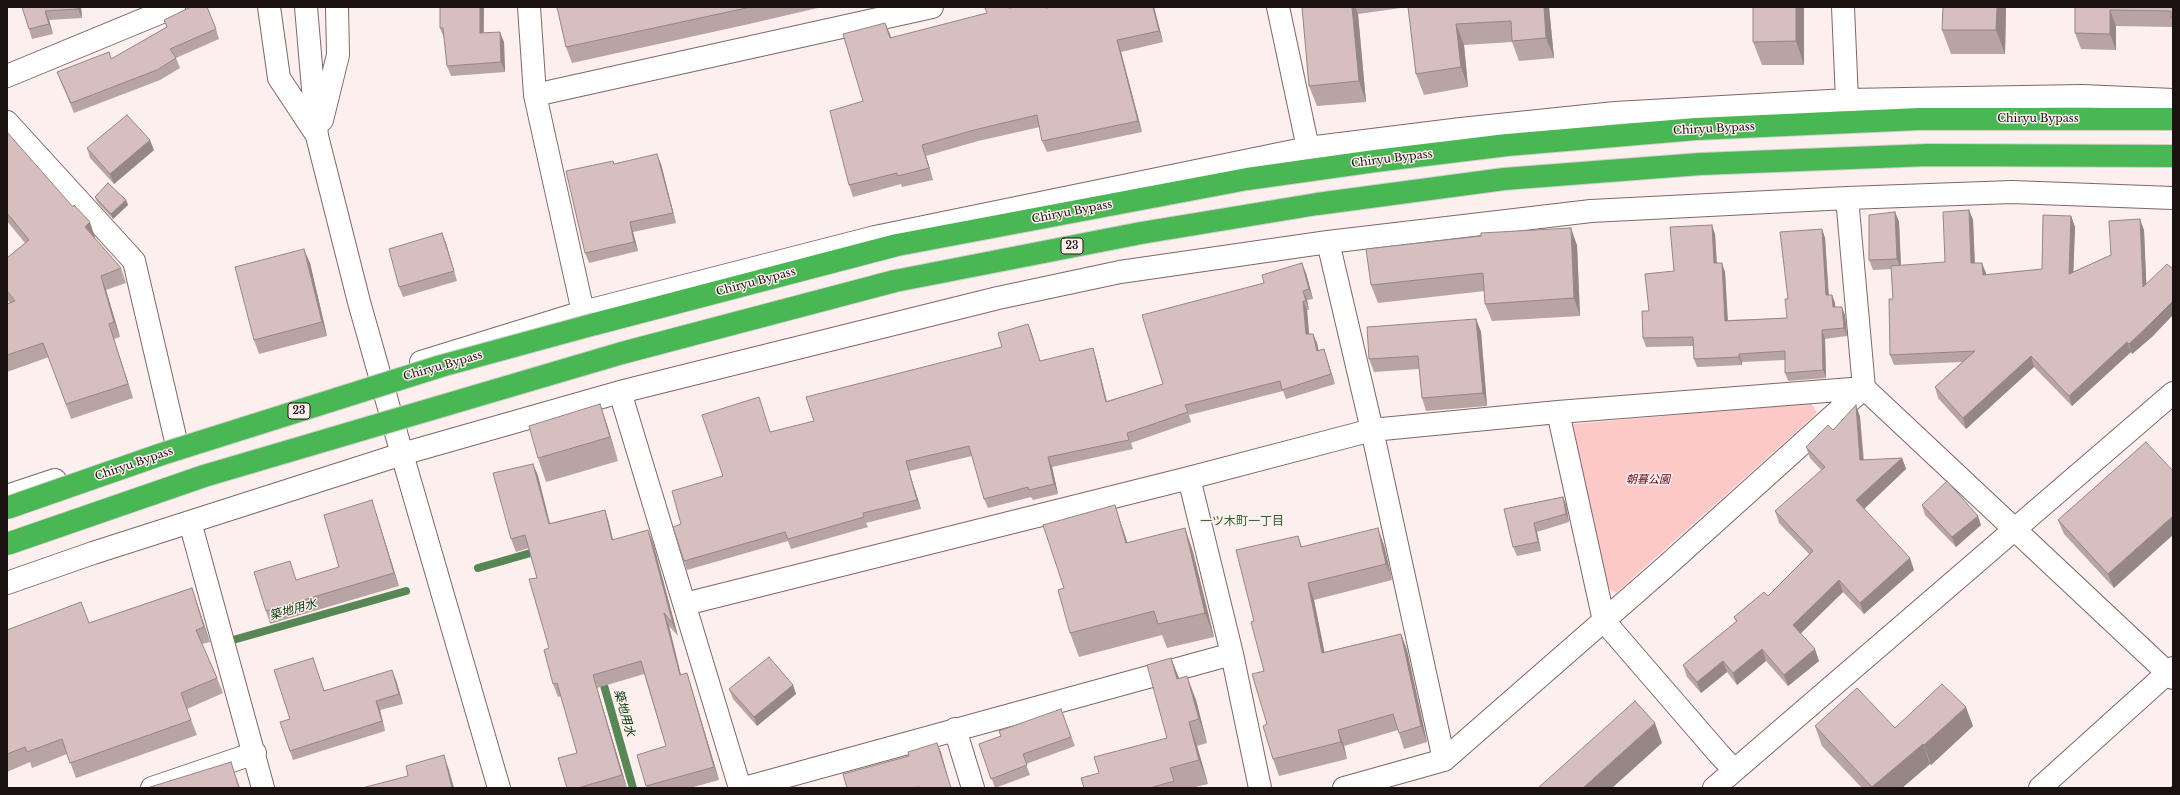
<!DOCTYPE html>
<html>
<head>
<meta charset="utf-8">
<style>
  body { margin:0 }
  #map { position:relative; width:2180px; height:795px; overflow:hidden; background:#fdefee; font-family:"Libre Baskerville",serif }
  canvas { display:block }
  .frame { position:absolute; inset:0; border:8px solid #1a1211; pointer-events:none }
</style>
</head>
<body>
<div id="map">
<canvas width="2180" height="795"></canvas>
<div class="frame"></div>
</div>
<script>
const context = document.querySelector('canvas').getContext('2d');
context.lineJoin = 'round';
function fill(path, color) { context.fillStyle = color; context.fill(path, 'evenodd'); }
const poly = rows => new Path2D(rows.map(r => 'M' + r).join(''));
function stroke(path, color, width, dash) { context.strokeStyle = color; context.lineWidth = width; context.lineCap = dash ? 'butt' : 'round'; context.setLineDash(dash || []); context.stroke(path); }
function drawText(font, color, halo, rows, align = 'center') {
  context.font = font + ' "Libre Baskerville","Noto Sans JP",serif'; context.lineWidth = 3; context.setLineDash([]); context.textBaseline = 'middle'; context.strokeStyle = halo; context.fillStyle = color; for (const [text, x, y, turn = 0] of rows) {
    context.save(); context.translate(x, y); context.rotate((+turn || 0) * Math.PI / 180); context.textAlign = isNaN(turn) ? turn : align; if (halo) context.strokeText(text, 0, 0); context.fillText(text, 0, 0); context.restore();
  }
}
fill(poly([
  [1811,403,1817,413,1616,593,1605,586,1573,424]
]), '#fdc9c6');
stroke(poly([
  [478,568,541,550],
  [233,640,406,591],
  [601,675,633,788]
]), '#568755', 8);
const street = poly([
  [269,7,279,78,316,134],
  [306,7,317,136,359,302,402,454],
  [529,7,535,95,583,312],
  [1278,7,1308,148],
  [1843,7,1847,100],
  [7,76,174,7],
  [535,95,932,7],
  [322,120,338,55,337,7],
  [7,122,134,261,176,441],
  [1847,198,1864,388,2173,678],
  [1328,242,1372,430,1444,760],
  [421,362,583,312,875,237,1308,148,1461,129,1615,113,1847,100,2082,96,2173,100],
  [620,392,740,788],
  [1558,412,1604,621,1719,754,1734,770],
  [1189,478,1232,654,1260,788],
  [7,496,55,480],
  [190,522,263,788],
  [7,583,93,553,402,454,620,392,998,298,1120,272,1328,242,1591,211,1847,198,2012,192,2173,198],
  [685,604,1189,478,1372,430,1558,412,1864,388],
  [955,729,973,788],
  [152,788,255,753],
  [744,788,1232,654],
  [1344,788,1444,760,1664,568,1864,388],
  [2040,788,2173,668]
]);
const secondary = poly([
  [402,454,499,788],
  [1714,788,2173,393]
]);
const highway = poly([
  [595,324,897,245,1247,179,1375,161,1507,145,1696,129,1919,119,2173,119]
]);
stroke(street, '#7d6867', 24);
stroke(secondary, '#7d6867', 24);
stroke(highway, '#d1d0cf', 24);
stroke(street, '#fff', 22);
stroke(secondary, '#fff', 22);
stroke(highway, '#49b753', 22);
const highwayBridge = poly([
  [7,508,162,454,441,366,595,324],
  [7,544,204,476,622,353,895,281,1141,233,1317,204,1504,179,1700,164,1928,155,2173,156]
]);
stroke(highwayBridge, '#d1d0cf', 24, []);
stroke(highwayBridge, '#49b753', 22);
fill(poly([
  [22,7,81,7,82,18,49,20,53,34,32,39],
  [440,7,484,7,484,33,504,42,505,72,451,76,447,66,444,38,440,28],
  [557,7,822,7,749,24,572,63,566,47],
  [1046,7,1047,8,1052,7,1154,7,1163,42,1121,52,1142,132,1047,152,1042,141,1040,127,978,141,926,156,933,180,902,187,901,184,853,197,849,185,863,101,890,34,891,38,1009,8],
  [1302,7,1549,7,1554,58,1519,61,1512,42,1464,45,1468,87,1424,95,1416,74,1408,7,1358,14,1366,102,1317,106,1309,86],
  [1753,7,1804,7,1804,65,1762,65,1753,42],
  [2006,7,2005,54,1951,54,1942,30],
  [2075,7,2173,7,2173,27,2116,26,2116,50,2081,49,2075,33],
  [164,20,216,29,219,39,176,58,180,68,160,80,74,113,61,82,57,72,111,59,167,27],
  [7,132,95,237,94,238,121,268,126,283,106,290,120,337,114,339,133,398,71,419,49,357,7,372,7,304,10,303,7,299,7,258,25,243,7,221],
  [87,148,154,150,114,184,90,158],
  [613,161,614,164,661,164,676,223,633,232,638,251,589,263,585,253],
  [95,197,126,200,128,205,113,219,97,202],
  [1969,210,1973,220,1975,263,1986,273,1986,275,2042,269,2071,216,2075,227,2073,272,2111,255,2144,230,2146,284,2153,336,2132,354,2131,352,2072,406,2034,367,1966,429,1938,398,1935,387,1962,362,1894,365,1890,355,1893,299,1891,269,1873,270,1869,260,1895,212,1899,222,1901,266,1945,262],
  [1822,229,1825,238,1829,295,1832,295,1835,303,1835,307,1845,315,1847,336,1825,339,1826,378,1788,381,1785,373,1785,360,1742,362,1742,365,1697,367,1694,359,1693,346,1646,347,1643,338,1649,311,1674,271,1715,234,1717,263,1725,272,1728,320,1787,318,1788,299],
  [446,243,457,281,403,297,399,287],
  [1577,245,1580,316,1492,321,1485,304,1485,291,1378,303,1371,285],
  [310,263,327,336,259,354,254,340],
  [1306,273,1313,299,1307,300,1309,310,1307,310,1309,334,1313,334,1317,343,1318,351,1324,349,1335,384,1286,399,1283,391,1189,415,1191,422,1131,443,1133,449,1052,467,1058,494,1033,500,1031,497,988,508,984,499,972,456,909,471,921,509,866,523,868,527,791,549,788,541,687,570,684,561,681,524,723,476,762,407,770,432,814,421,1002,347,1028,324,1040,361,1096,358,1107,401,1163,384],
  [1476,319,1481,332,1487,406,1426,411,1422,398,1419,369,1374,372,1369,359],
  [600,404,608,428,618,461,546,482,538,458],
  [1856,405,1860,417,1864,460,1902,458,1906,469,1864,508,1914,570,1864,614,1843,592,1801,633,1819,661,1788,686,1766,661,1737,685,1727,672,1701,693,1687,677,1683,665,1736,622,1734,617,1768,596,1809,554,1779,523,1775,511,1822,471,1810,458,1806,447,1833,430],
  [2146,442,2114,588,2064,534,2058,520],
  [533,464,538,476,550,523,605,510,609,523,613,540,648,530,653,543,678,636,669,626,681,675,687,673,691,686,719,780,690,788,647,788,637,755,666,746,644,674,597,688,627,788,567,788,577,753,561,696,558,697,553,684,549,648,537,578,529,548,516,552,511,539],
  [1563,497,1566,505,1569,522,1537,532,1541,551,1517,556,1513,547,1504,509],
  [1922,505,1981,525,1956,547,1925,515],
  [376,513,399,586,270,624,266,611,339,567],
  [1185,528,1193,552,1214,637,1167,648,1162,635,1079,657,1070,633,1064,588,1123,529,1127,543],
  [1298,536,1302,547,1384,545,1392,580,1314,600,1324,652,1401,634,1407,650,1427,742,1404,749,1398,730,1344,746,1347,759,1279,776,1273,759,1267,724,1264,671,1254,621],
  [192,588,210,642,202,644,217,678,223,693,187,709,197,735,76,778,67,754,32,768,30,762,7,772,7,630,89,623],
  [1171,658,1179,678,1196,700,1207,743,1197,746,1208,784,1191,788,1084,788,1099,773,1167,738],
  [396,680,403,704,380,710,385,731,293,760,290,751,290,719,324,690],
  [793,685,796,694,757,726,733,699,729,689],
  [1061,709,1075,746,1026,764,1030,775,995,788,979,744,1001,736],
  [1815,726,1895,728,1973,726,1931,765,1930,764,1902,788,1862,788,1822,746]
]), '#b8a4a3');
fill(poly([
  [78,7,81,7,82,18,78,9],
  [480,7,484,7,483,43,480,33],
  [1153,7,1154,7,1163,42,1159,31],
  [1352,7,1355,7,1358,14,1366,102,1359,81],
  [1544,7,1549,7,1554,58,1546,38],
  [1796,7,1804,7,1804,65,1796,41],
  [1997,7,2006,7,2005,54,1996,30],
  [2110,10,2116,26,2116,50,2110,34],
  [45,11,49,20,53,34,49,24],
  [885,23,890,34,894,50],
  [1456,24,1464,45,1468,87,1461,67],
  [500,32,504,42,505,72,501,62],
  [1117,40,1121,52,1142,132,1138,121],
  [150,140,154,150,114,184,110,174],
  [922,145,926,156,933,180,929,168],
  [657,154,661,164,676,223,673,213],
  [126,200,128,205,113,219,111,214],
  [1969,210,1973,220,1975,274,1971,263],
  [1895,212,1899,222,1901,269,1897,259],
  [2071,216,2075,227,2073,284,2069,274],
  [2140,219,2144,230,2147,298,2143,287],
  [90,222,95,237,90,242,85,227],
  [630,222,633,232,638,251,634,242],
  [1712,225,1715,234,1717,272,1714,263],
  [1571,228,1577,245,1580,316,1574,298],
  [1822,229,1825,238,1829,304,1826,295],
  [442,233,446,243,457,281,454,271],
  [304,249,310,263,327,336,322,322],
  [1302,263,1306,273,1313,299,1309,289],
  [1722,263,1725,272,1728,329,1725,321],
  [1982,263,1986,273,1987,285,1983,275],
  [101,276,106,290,120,337,114,322],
  [1303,291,1307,300,1309,310,1306,301],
  [1832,295,1835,303,1836,316,1833,307],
  [1303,301,1307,310,1310,344,1306,334],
  [2173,301,2173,315,2153,336,2132,354,2129,344],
  [1842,307,1845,315,1847,336,1844,328],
  [1476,319,1481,332,1487,406,1483,393],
  [109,324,114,339,133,398,128,384],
  [1028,324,1032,334,1043,371,1040,361],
  [1822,330,1825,339,1826,378,1823,370],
  [1313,334,1317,343,1321,361,1317,351],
  [2127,342,2131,352,2072,406,2069,396],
  [1093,348,1096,358,1109,412,1106,402],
  [1324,349,1327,359,1335,384,1331,374],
  [1739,354,1742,362,1742,365,1739,357],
  [2031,356,2034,367,1966,429,1963,418],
  [600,404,608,428,618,461,610,437],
  [1856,405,1860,417,1864,472,1860,460],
  [1048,457,1052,467,1058,494,1054,484],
  [1902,458,1906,469,1861,512,1856,500],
  [906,461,909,471,921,509,917,500],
  [533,464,538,476,553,537,549,524],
  [1563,497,1566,505,1569,522,1566,514],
  [372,500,376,513,399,586,394,573],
  [1115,505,1123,529,1135,567,1126,543],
  [605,510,609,523,616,553,612,540],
  [1978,516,1981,525,1956,547,1952,537],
  [2173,516,2173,535,2114,588,2108,574],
  [1534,523,1537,532,1541,551,1538,542],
  [1185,528,1193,552,1214,637,1205,613],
  [1378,528,1384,545,1392,580,1386,564],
  [648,530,653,543,678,636,673,624],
  [1910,558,1914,570,1864,614,1860,603],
  [1839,580,1843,592,1798,636,1793,625],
  [1308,583,1314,600,1328,669,1322,653],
  [192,588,210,642,204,627],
  [664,613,669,626,684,688,680,675],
  [1401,634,1407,650,1427,742,1421,726],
  [1762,649,1766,661,1737,685,1733,673],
  [1815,649,1819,661,1788,686,1784,675],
  [1171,658,1180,681,1177,679],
  [1723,661,1727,672,1701,693,1697,682],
  [392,670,396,680,403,704,399,694],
  [687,673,691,686,719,780,714,767],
  [593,675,597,688,627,788,622,775],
  [1187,676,1196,700,1207,743,1199,719],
  [793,685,796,694,757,726,754,717],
  [376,701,380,710,385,731],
  [1966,707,1973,726,1931,765,1924,745],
  [1189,722,1197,746,1208,784,1199,760],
  [1655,723,1662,743,1612,788,1583,788],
  [1338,730,1344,746,1347,759,1341,742],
  [937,743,941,752,951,788],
  [1923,744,1930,764,1902,788,1873,788,1872,787],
  [444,755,449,770,454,788,452,788],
  [231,762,237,780,240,788,239,788]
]), '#968685');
const building = poly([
  [22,7,78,7,78,9,45,11,49,24,29,29,22,7],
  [191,7,207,7,216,29,170,49,176,58,157,70,71,103,57,72,109,52,111,59,167,27,164,20,191,7],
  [440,7,480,7,480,33,500,32,501,62,447,66,443,28,440,28,440,7],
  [557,7,751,7,566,47,557,7],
  [988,7,1009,7,1009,8,1015,7,1045,7,1046,8,1052,7,1153,7,1159,31,1117,40,1138,121,1042,141,1037,115,974,130,922,145,929,168,898,176,897,173,849,185,830,111,863,101,843,34,885,23,890,38,987,13,985,8,988,7],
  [1302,7,1352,7,1359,81,1309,86,1302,7],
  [1408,7,1544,7,1546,38,1512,41,1511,21,1456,24,1461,67,1416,74,1408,7],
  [1753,7,1796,7,1796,41,1753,42,1753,7],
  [1943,7,1997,7,1996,30,1942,30,1943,7],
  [2075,7,2173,7,2173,18,2171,17,2171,11,2110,10,2110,34,2075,33,2075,7],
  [127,115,150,140,110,174,87,148,127,115],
  [7,132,73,207,74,205,90,222,85,227,121,268,101,276,114,322,109,324,128,384,66,404,43,343,7,355,7,304,15,301,7,291,7,258,29,240,7,213,7,132],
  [657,154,673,213,630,222,634,242,585,253,566,171,613,161,614,164,657,154],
  [108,183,126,200,111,214,95,197,108,183],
  [1969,210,1971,263,1982,263,1983,275,2042,269,2043,215,2071,216,2069,274,2111,255,2109,221,2140,219,2143,287,2167,264,2173,269,2173,301,2149,325,2129,344,2127,342,2069,396,2031,356,1963,418,1935,387,1975,351,1890,355,1889,299,1893,299,1891,266,1945,262,1943,212,1969,210],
  [1895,212,1897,259,1869,260,1869,215,1895,212],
  [1712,225,1714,263,1722,263,1725,321,1787,318,1785,299,1788,299,1780,232,1822,229,1826,295,1832,295,1833,307,1842,307,1844,328,1822,330,1823,370,1785,373,1785,351,1739,354,1739,357,1694,359,1693,337,1643,338,1642,311,1649,311,1645,274,1674,271,1670,227,1712,225],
  [1571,228,1574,298,1485,304,1483,273,1371,285,1366,249,1481,236,1481,233,1571,228],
  [442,233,454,271,399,287,389,249,442,233],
  [304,249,322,322,254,340,235,267,304,249],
  [1302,263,1309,289,1303,291,1306,301,1303,301,1306,334,1313,334,1317,351,1324,349,1331,374,1282,390,1280,381,1185,405,1188,412,1127,433,1129,440,1048,457,1054,484,1029,490,1028,487,984,499,969,446,906,461,917,500,863,513,864,517,788,539,785,532,684,561,673,527,681,524,672,491,723,476,702,415,759,397,770,432,814,421,806,397,1002,347,998,333,1028,324,1040,361,1093,348,1106,402,1163,384,1142,315,1264,283,1262,275,1302,263],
  [1476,319,1483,393,1422,398,1418,356,1369,359,1367,327,1476,319],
  [600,404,610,437,538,458,529,426,600,404],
  [1856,405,1860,460,1902,458,1856,500,1910,558,1860,603,1839,580,1793,625,1815,649,1784,675,1762,649,1733,673,1723,661,1697,682,1683,665,1737,621,1734,617,1764,592,1768,596,1813,551,1775,511,1825,467,1806,447,1828,425,1833,430,1856,405],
  [2146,442,2173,471,2173,516,2108,574,2058,520,2146,442],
  [533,464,549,524,605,510,612,540,648,530,673,624,664,613,680,675,687,673,714,767,646,786,637,755,666,746,641,661,593,675,622,775,578,788,567,788,558,758,577,753,557,683,553,684,544,650,549,648,529,579,537,578,525,535,511,539,493,473,533,464],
  [1947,481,1978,516,1952,537,1922,505,1947,481],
  [1563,497,1566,514,1534,523,1538,542,1513,547,1504,509,1563,497],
  [372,500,394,573,266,611,254,572,290,561,296,580,339,567,324,515,372,500],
  [1115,505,1126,543,1185,528,1205,613,1158,624,1154,611,1070,633,1058,590,1064,588,1043,525,1115,505],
  [1378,528,1386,564,1308,583,1322,653,1401,634,1421,726,1399,733,1393,714,1338,730,1341,742,1273,759,1263,726,1267,724,1252,674,1264,671,1251,622,1254,621,1236,550,1298,536,1301,547,1378,528],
  [192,588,204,627,196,630,217,678,181,693,191,720,70,763,62,739,27,752,25,747,7,754,7,630,81,602,89,623,192,588],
  [769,657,793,685,754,717,729,689,769,657],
  [313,658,324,691,392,670,399,694,376,701,382,721,290,751,280,722,290,719,274,670,313,658],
  [1171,658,1177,679,1187,676,1199,719,1189,722,1199,760,1170,768,1174,781,1150,788,1084,788,1081,778,1099,773,1094,757,1167,738,1147,665,1171,658],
  [1942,684,1966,707,1924,745,1923,744,1872,787,1815,726,1857,688,1895,728,1942,684],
  [1635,701,1655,723,1583,788,1538,788,1635,701],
  [1061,709,1071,737,1023,754,1027,765,991,779,979,744,1001,736,999,731,1061,709],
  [937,743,951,788,919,788,919,787,914,788,847,788,843,774,909,756,908,752,937,743],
  [444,755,452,788,362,788,408,776,406,766,444,755],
  [231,762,239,788,147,788,231,762],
  [2173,785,2173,788,2170,788,2173,785]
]);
fill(building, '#d6bfbe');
stroke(building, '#968685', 1);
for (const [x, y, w] of [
  [1072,246,22],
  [299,411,22]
]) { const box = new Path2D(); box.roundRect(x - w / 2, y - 8, w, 16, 3); context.fillStyle = '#fdefee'; context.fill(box); stroke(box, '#1a1211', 1); }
drawText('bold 10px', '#1a1211', null, [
  ["23",1072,246],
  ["23",299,411]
]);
drawText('11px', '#1a1211', '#fdefee', [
  ["Chiryu Bypass",2038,119],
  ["Chiryu Bypass",1714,129,-3],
  ["Chiryu Bypass",1392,159,-7],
  ["Chiryu Bypass",1072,212,-11],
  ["Chiryu Bypass",756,282,-15],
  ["Chiryu Bypass",443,366,-16],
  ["Chiryu Bypass",134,464,-19]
]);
drawText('italic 11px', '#650514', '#fdefee', [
  ["朝暮公園",1648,480]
]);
drawText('12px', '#2c6330', '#fdefee', [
  ["一ツ木町一丁目",1242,522]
]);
drawText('italic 12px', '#003808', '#fdefee', [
  ["築地用水",293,610,-16],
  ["築地用水",624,713,74]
]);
</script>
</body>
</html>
